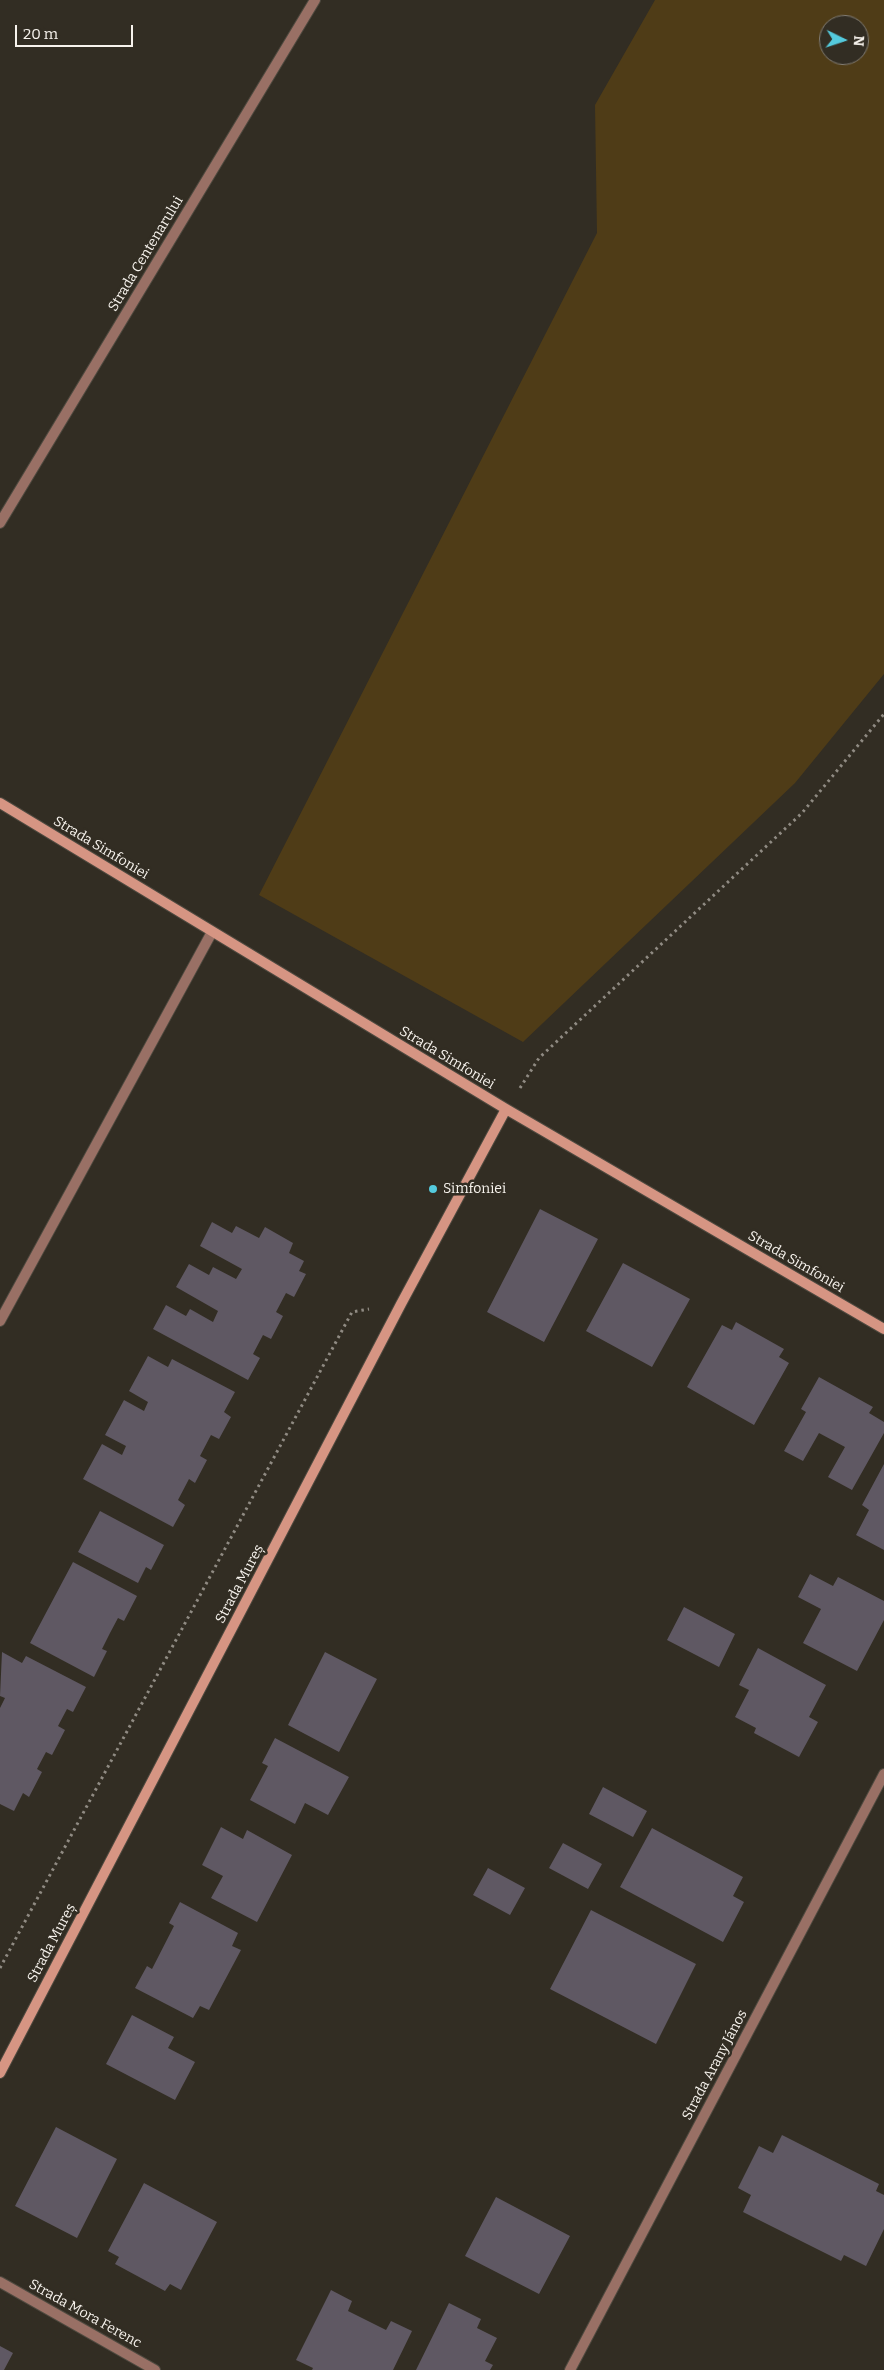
<!DOCTYPE html>
<html>
<head>
<meta charset="utf-8">
<style>
  body { margin:0 }
  #map { position:relative; width:884px; height:2370px; overflow:hidden; background:#322d23; font-family:Bitter,serif }
  canvas { display:block }
  .north { position:absolute; left:819px; top:15px; width:50px; height:50px; box-sizing:border-box; background:#322d23; border:1px solid #817c74; border-radius:50%; rotate:94deg; font-size:14px; font-weight:700; line-height:20px; text-align:center; color:#f7f3ed }
  .north::after { content:''; display:block; margin:auto; width:18px; height:22px; background:#54cadd; clip-path:polygon(50% 0,100% 100%,50% 72%,0 100%) }
  .scale { position:absolute; left:15px; top:25px; width:118px; height:22px; box-sizing:border-box; border:2px solid #f7f3ed; border-top:0; padding-left:6px; font-size:15px; line-height:18px; white-space:nowrap; color:#f7f3ed; -webkit-text-stroke:4px #322d23; paint-order:stroke }
</style>
</head>
<body>
<div id="map">
<canvas width="884" height="2370"></canvas>
<div class="north">N</div>
<div class="scale">20 m</div>
</div>
<script>
const context = document.querySelector('canvas').getContext('2d');
context.lineJoin = 'round';
function fill(path, color) { context.fillStyle = color; context.fill(path, 'evenodd'); }
const poly = rows => new Path2D(rows.map(r => 'M' + r).join(''));
function stroke(path, color, width, dash) { context.strokeStyle = color; context.lineWidth = width; context.lineCap = dash ? 'butt' : 'round'; context.setLineDash(dash || []); context.stroke(path); }
function drawText(font, color, halo, rows, align = 'center') {
  context.font = font + ' Bitter,serif'; context.lineWidth = 5; context.setLineDash([]); context.textBaseline = 'middle'; context.strokeStyle = halo; context.fillStyle = color; for (const [text, x, y, turn = 0] of rows) {
    context.save(); context.translate(x, y); context.rotate((+turn || 0) * Math.PI / 180); context.textAlign = isNaN(turn) ? turn : align; if (halo) context.strokeText(text, 0, 0); context.fillText(text, 0, 0); context.restore();
  }
}
fill(poly([
  [655,0,884,0,884,674,795,783,523,1042,259,895,597,233,595,105],
  [829,25,859,25,859,55,829,55]
]), '#4f3c17');
fill(poly([
  [540,1209,598,1239,544,1342,487,1312],
  [212,1222,232,1233,236,1226,259,1238,265,1227,293,1243,289,1253,304,1261,299,1271,306,1274,294,1297,286,1293,276,1312,283,1316,271,1339,263,1335,253,1354,260,1358,248,1380,153,1329,166,1305,186,1316,190,1309,213,1322,218,1311,176,1287,189,1264,209,1275,213,1267,236,1279,242,1269,200,1246],
  [623,1263,690,1299,652,1367,586,1331],
  [736,1322,784,1349,779,1357,789,1363,754,1425,687,1387,722,1325,732,1330],
  [148,1356,168,1367,172,1359,235,1392,224,1412,231,1417,219,1439,211,1435,200,1456,207,1460,195,1483,189,1479,178,1500,185,1505,173,1527,83,1479,102,1444,122,1455,126,1446,105,1435,124,1400,144,1411,148,1402,129,1391],
  [819,1377,873,1407,869,1413,884,1422,884,1433,852,1490,828,1477,845,1447,819,1433,803,1461,784,1451,806,1412,801,1409],
  [884,1464,884,1550,856,1535,869,1510,862,1505],
  [100,1511,164,1545,151,1570,146,1567,138,1583,78,1552],
  [73,1562,137,1596,124,1621,118,1618,110,1633,102,1649,107,1651,94,1677,30,1643],
  [810,1574,833,1586,838,1577,884,1601,884,1620,857,1671,803,1643,821,1609,798,1597],
  [684,1607,735,1634,719,1667,667,1640],
  [758,1648,826,1685,809,1717,818,1722,799,1757,754,1733,756,1728,735,1717,749,1690,739,1685],
  [2,1652,22,1663,26,1656,86,1687,73,1712,67,1709,58,1726,65,1730,52,1755,46,1752,37,1769,42,1772,29,1797,23,1793,14,1811,0,1804,0,1708,5,1698,0,1696],
  [325,1652,377,1679,339,1752,288,1725],
  [275,1738,349,1777,328,1815,305,1803,295,1824,250,1800,268,1766,262,1763],
  [603,1787,647,1811,633,1837,589,1814],
  [221,1827,243,1839,247,1830,292,1855,257,1922,211,1898,223,1876,202,1865],
  [652,1828,743,1877,733,1896,744,1902,723,1942,620,1887],
  [563,1843,602,1864,588,1889,549,1868],
  [488,1868,525,1888,510,1915,473,1895],
  [180,1902,238,1933,232,1946,241,1950,209,2010,200,2006,193,2018,135,1988,147,1966,152,1969,174,1926,169,1923],
  [591,1910,696,1964,656,2044,550,1989],
  [132,2015,174,2037,168,2048,195,2062,175,2100,106,2064],
  [56,2127,117,2159,77,2238,15,2206],
  [782,2135,879,2184,876,2191,884,2195,884,2229,866,2266,844,2255,841,2261,743,2212,751,2195,738,2188,759,2146,773,2153],
  [144,2183,217,2222,181,2290,170,2284,165,2291,115,2264,119,2257,108,2251],
  [496,2197,570,2236,539,2294,465,2256],
  [331,2290,352,2301,348,2311,386,2330,391,2321,412,2331,393,2370,312,2370,313,2368,296,2360],
  [449,2303,481,2319,477,2328,497,2338,485,2361,493,2365,490,2370,416,2370],
  [0,2346,13,2353,4,2370,0,2370]
]), '#5f5863');
const lane = poly([
  [0,1321,212,932]
]);
const street = poly([
  [0,523,315,0],
  [0,2282,155,2370],
  [570,2370,884,1774]
]);
const secondary = poly([
  [0,803,506,1109,884,1329],
  [0,2073,401,1304,506,1109]
]);
stroke(lane, '#4e493f', 12);
stroke(street, '#4e493f', 12);
stroke(secondary, '#4e493f', 12);
stroke(poly([
  [520,1088,539,1058,802,813,884,714],
  [0,1968,352,1312,369,1309]
]), '#908b83', 3, [2.5, 4]);
stroke(lane, '#997065', 10);
stroke(street, '#997065', 10);
stroke(secondary, '#d69583', 10);
for (const [x, y, r, color] of [
  [433,1189,5,"#54cadd"]
]) { const dot = new Path2D(); dot.arc(x, y, r, 0, 2 * Math.PI); context.fillStyle = color; context.fill(dot); stroke(dot, '#322d23', 2); }
drawText('14px', '#f7f3ed', '#322d23', [
  ["Strada Centenarului",146,254,-59],
  ["Strada Simfoniei",101,848,31],
  ["Strada Simfoniei",447,1058,31],
  ["Strada Simfoniei",796,1262,30],
  ["Strada Mureș",240,1584,-62],
  ["Strada Mureș",52,1943,-62],
  ["Strada Arany János",715,2065,-62],
  ["Strada Mora Ferenc",85,2314,29]
]);
drawText('14px', '#f7f3ed', '#322d23', [
  ["Simfoniei",443,1189]
], 'left');
</script>
</body>
</html>
